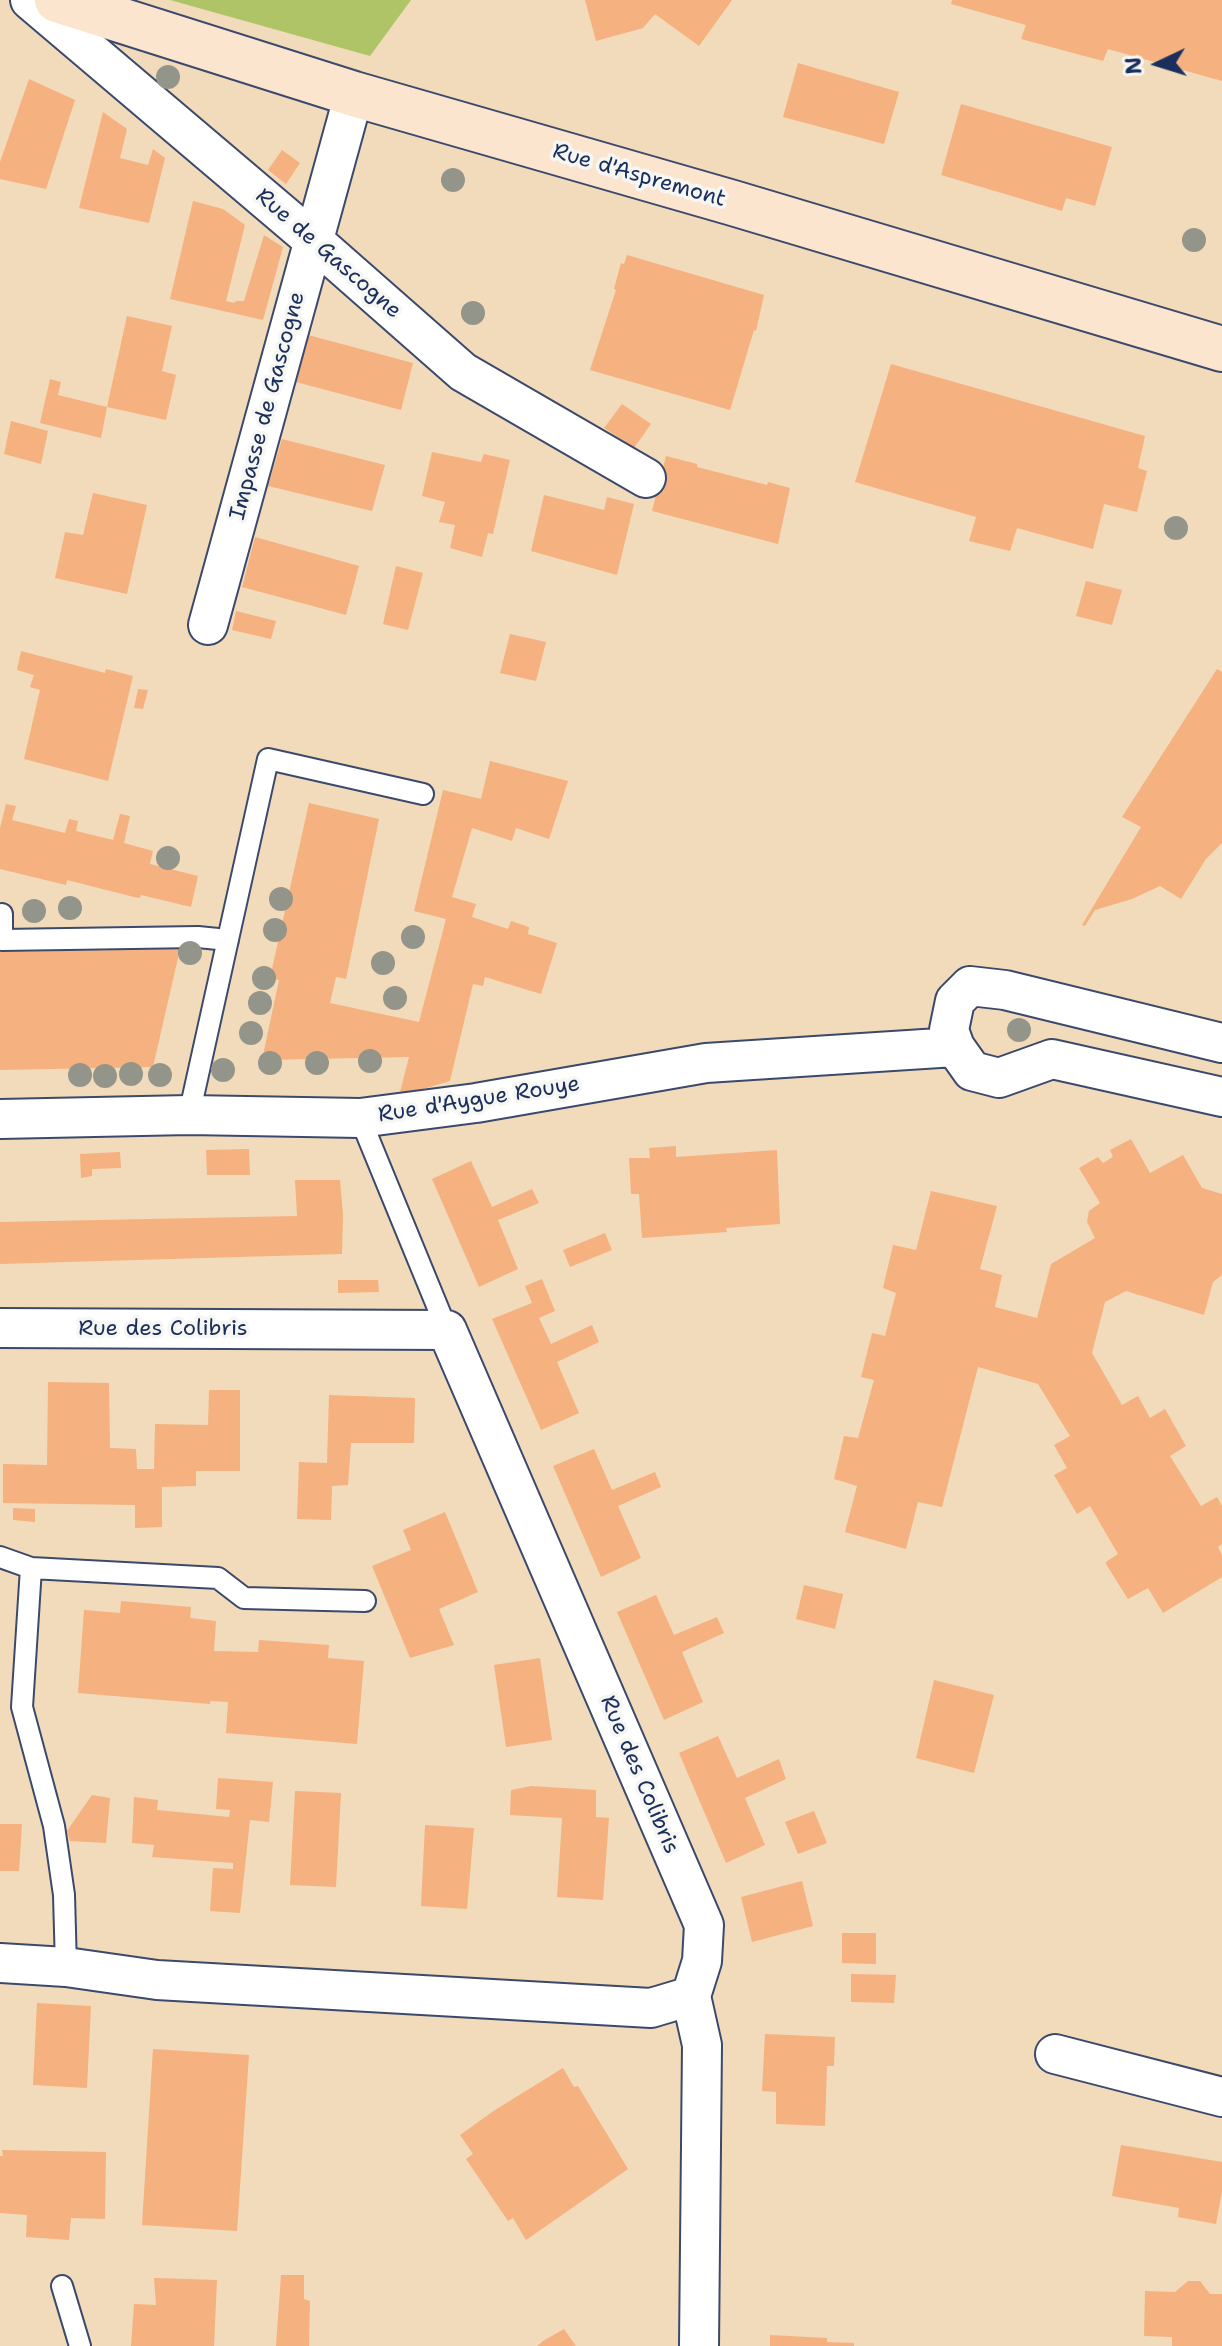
<!DOCTYPE html>
<html>
<head>
<meta charset="utf-8">
<style>
  body { margin:0 }
  #map { position:relative; width:1222px; height:2346px; overflow:hidden; background:#f1dbbb; font-family:"Shantell Sans",sans-serif }
  canvas { display:block }
  .north { position:absolute; left:1118px; top:24px; width:80px; height:80px; -webkit-text-stroke:6px #f6f6f2; paint-order:stroke; rotate:266deg; font-size:22px; font-weight:700; line-height:32px; text-align:center; color:#1b2f5e }
  .north::after { content:''; display:block; margin:auto; width:28px; height:36px; background:#1b2f5e; clip-path:polygon(50% 0,100% 100%,50% 72%,0 100%) }
</style>
</head>
<body>
<div id="map">
<canvas width="1222" height="2346"></canvas>
<div class="north">N</div>
</div>
<script>
const context = document.querySelector('canvas').getContext('2d');
context.lineJoin = 'round';
function fill(path, color) { context.fillStyle = color; context.fill(path, 'evenodd'); }
const poly = rows => new Path2D(rows.map(r => 'M' + r).join(''));
function stroke(path, color, width, dash) { context.strokeStyle = color; context.lineWidth = width; context.lineCap = dash ? 'butt' : 'round'; context.setLineDash(dash || []); context.stroke(path); }
function drawText(font, color, halo, rows, align = 'center') {
  context.font = font + ' "Shantell Sans",sans-serif'; context.lineWidth = 7; context.setLineDash([]); context.textBaseline = 'middle'; context.strokeStyle = halo; context.fillStyle = color; for (const [text, x, y, turn = 0] of rows) {
    context.save(); context.translate(x, y); context.rotate((+turn || 0) * Math.PI / 180); context.textAlign = isNaN(turn) ? turn : align; if (halo) context.strokeText(text, 0, 0); context.fillText(text, 0, 0); context.restore();
  }
}
fill(poly([
  [170,0,411,0,370,56]
]), '#afc367');
fill(poly([
  [585,0,732,0,699,46,655,14,643,28,596,41],
  [952,0,1222,0,1222,81,1108,49,1103,61,1021,39,1026,25,951,4],
  [798,63,899,92,884,144,783,117],
  [29,79,75,100,46,189,0,179,0,162],
  [961,104,1112,147,1095,206,1066,198,1062,211,941,175],
  [103,112,127,129,120,158,148,165,153,149,165,158,149,223,79,208],
  [282,150,300,163,286,184,268,170],
  [193,201,223,209,245,225,226,301,234,303,236,301,244,301,264,235,283,247,263,320,170,299],
  [627,255,764,295,756,331,754,330,730,410,590,370,616,290,614,289,621,263,624,264],
  [127,316,172,326,162,371,176,375,166,420,107,407],
  [308,335,413,363,401,410,296,382],
  [891,364,1145,436,1138,468,1147,471,1137,512,1104,504,1093,549,1017,528,1010,551,969,541,976,517,855,482],
  [50,379,61,382,58,395,107,407,101,438,40,423],
  [622,404,651,424,634,448,604,428],
  [11,421,48,431,41,464,4,454],
  [282,439,385,465,372,511,268,486],
  [432,452,481,462,484,454,510,460,493,534,488,533,482,557,450,548,455,525,439,522,445,502,422,496],
  [666,456,697,464,697,467,767,485,768,482,790,488,778,544,652,511],
  [93,493,147,505,127,594,55,578,65,532,83,535],
  [544,495,604,510,607,497,634,504,617,575,531,551],
  [255,537,359,566,346,615,242,587],
  [396,566,423,573,408,630,383,624],
  [1086,581,1122,590,1112,625,1076,616],
  [236,611,276,621,271,639,232,630],
  [510,634,546,642,536,681,500,673],
  [21,651,105,673,106,669,133,676,108,781,24,759,40,690,30,687,34,675,17,670],
  [1217,669,1222,672,1222,843,1206,859,1181,899,1160,886,1132,899,1095,910,1085,926,1082,925,1141,827,1122,817],
  [138,689,148,690,143,709,134,708],
  [490,761,568,781,549,839,516,828,512,841,472,828,452,897,476,904,472,917,508,929,511,921,529,927,528,934,557,943,541,994,485,977,483,986,473,984,450,1081,399,1096,409,1057,262,1060,279,980,270,978,309,803,379,819,346,979,336,977,330,1003,419,1022,446,919,414,911,443,790,481,799],
  [6,804,16,806,12,820,65,833,69,819,78,821,76,831,113,840,120,814,130,816,124,843,153,851,150,864,198,876,191,907,141,895,140,898,134,897,67,880,66,885,0,869,0,828],
  [180,949,153,1067,0,1070,0,952],
  [1131,1139,1150,1173,1183,1155,1202,1188,1222,1194,1222,1275,1213,1282,1204,1315,1126,1291,1105,1302,1092,1353,1122,1405,1138,1396,1150,1418,1165,1409,1186,1446,1170,1456,1201,1506,1217,1497,1222,1506,1222,1544,1218,1547,1222,1555,1222,1577,1163,1613,1148,1588,1128,1599,1106,1564,1106,1562,1118,1554,1090,1506,1077,1514,1054,1475,1067,1468,1054,1445,1070,1436,1038,1384,978,1367,942,1507,918,1502,906,1549,845,1532,857,1486,834,1479,844,1436,858,1438,874,1380,861,1377,872,1333,885,1336,896,1293,883,1288,893,1245,916,1250,931,1191,997,1206,980,1269,1002,1275,995,1307,1037,1318,1051,1264,1095,1238,1087,1222,1089,1211,1100,1203,1079,1168,1098,1157,1103,1163,1113,1157,1110,1150],
  [676,1146,676,1157,777,1150,780,1224,726,1228,727,1232,642,1238,639,1194,631,1194,629,1158,650,1158,649,1148],
  [249,1149,250,1175,207,1175,206,1150],
  [120,1152,121,1168,92,1169,92,1176,81,1178,80,1154],
  [471,1161,492,1207,532,1189,539,1203,498,1220,518,1269,479,1287,432,1179],
  [295,1180,340,1180,343,1215,342,1254,0,1264,0,1222,297,1216],
  [605,1233,612,1250,570,1267,563,1250],
  [542,1279,555,1311,539,1318,551,1344,592,1325,599,1342,557,1362,579,1413,541,1430,492,1319,532,1303,525,1286],
  [338,1280,378,1280,379,1292,338,1293],
  [48,1382,109,1383,110,1448,136,1449,137,1469,154,1469,155,1424,208,1425,209,1390,240,1390,240,1471,196,1471,196,1486,162,1487,162,1527,135,1528,135,1505,3,1503,3,1464,47,1465],
  [329,1395,415,1398,414,1443,351,1443,348,1485,332,1486,331,1520,297,1519,299,1462,327,1463],
  [594,1449,612,1490,655,1472,661,1487,618,1506,641,1558,601,1577,553,1466],
  [13,1508,35,1509,35,1522,13,1520],
  [445,1512,478,1592,439,1609,454,1645,410,1658,372,1566,411,1550,403,1530],
  [804,1585,843,1594,835,1629,796,1619],
  [656,1595,674,1635,717,1617,724,1633,682,1652,703,1702,664,1720,617,1612],
  [121,1601,191,1607,190,1618,216,1621,214,1651,258,1652,259,1640,329,1645,328,1658,364,1661,357,1744,226,1733,228,1702,210,1701,210,1704,78,1693,84,1610,120,1613],
  [540,1658,552,1740,506,1747,494,1665],
  [934,1680,994,1695,974,1773,916,1758],
  [718,1736,737,1778,779,1759,786,1779,745,1798,765,1845,726,1863,679,1753],
  [218,1778,273,1782,269,1822,250,1820,240,1913,210,1911,213,1868,233,1869,233,1863,152,1857,154,1845,132,1843,134,1797,158,1800,157,1810,229,1817,230,1810,216,1809],
  [531,1786,596,1790,596,1817,609,1818,603,1900,557,1897,562,1818,510,1815,511,1790],
  [295,1791,341,1793,336,1887,290,1885],
  [92,1795,110,1798,106,1843,70,1841,67,1831],
  [814,1811,827,1843,798,1854,785,1822],
  [0,1824,22,1824,19,1871,0,1871],
  [425,1825,474,1828,467,1909,421,1906],
  [802,1881,813,1926,752,1942,741,1897],
  [842,1933,876,1933,876,1964,842,1963],
  [851,1974,896,1975,894,2003,851,2002],
  [37,2003,91,2006,87,2088,33,2085],
  [765,2034,835,2037,834,2066,827,2066,825,2126,776,2124,776,2092,762,2091],
  [153,2049,249,2055,237,2231,142,2225],
  [563,2068,574,2087,578,2086,628,2169,526,2240,513,2218,508,2221,466,2159,473,2154,460,2135,495,2110],
  [1121,2145,1222,2162,1222,2191,1216,2224,1178,2217,1179,2208,1112,2196],
  [2,2150,106,2152,105,2219,71,2218,69,2240,26,2237,27,2215,0,2213,0,2156,3,2156],
  [281,2275,304,2275,304,2299,310,2301,309,2346,276,2346],
  [154,2278,217,2280,214,2346,131,2346,134,2304,156,2305],
  [1188,2281,1200,2281,1210,2294,1222,2294,1222,2346,1172,2346,1172,2337,1144,2336,1145,2291,1175,2292],
  [564,2329,576,2346,537,2346,543,2341],
  [770,2335,827,2338,827,2342,854,2343,854,2346,770,2346]
]), '#f5b17f');
const lane = poly([
  [2,914,2,940,198,937,228,940],
  [189,1115,268,759,423,794],
  [360,1118,447,1330],
  [0,1557,31,1568,22,1707,54,1826,64,1895,66,1967],
  [31,1568,218,1578,244,1598,365,1601],
  [62,2286,80,2346]
]);
const street = poly([
  [30,0,314,241,463,372,646,478],
  [208,625,354,94],
  [1222,1043,1005,990,970,986,955,1001,949,1030,955,1047,972,1071,999,1078,1052,1059,1222,1097],
  [0,1119,189,1115,360,1118,476,1103,706,1063,955,1047],
  [0,1328,447,1330,704,1925,702,1961,691,1996,651,2008,157,1980,66,1967,0,1963],
  [691,1996,702,2045,699,2346],
  [1055,2054,1222,2097]
]);
const secondary = poly([
  [57,0,354,94,733,203,1222,349]
]);
stroke(lane, '#3b496c', 24);
stroke(street, '#3b496c', 42);
stroke(secondary, '#3b496c', 48);
stroke(lane, '#fff', 20);
stroke(street, '#fff', 38);
stroke(secondary, '#fbe5cf', 44);
context.fillStyle = '#94958a';
for (const [x, y] of [
  [168,77],
  [453,180],
  [1194,240],
  [473,313],
  [1176,528],
  [168,858],
  [281,899],
  [70,908],
  [34,911],
  [275,930],
  [413,937],
  [190,953],
  [383,963],
  [264,978],
  [395,998],
  [260,1003],
  [1019,1030],
  [251,1033],
  [370,1061],
  [270,1063],
  [317,1063],
  [223,1070],
  [131,1074],
  [80,1075],
  [160,1075],
  [105,1076]
]) { context.beginPath(); context.arc(x, y, 12, 0, 2 * Math.PI); context.fill(); }
drawText('22px', '#1b2f5e', '#f6f6f2', [
  ["Rue d'Aspremont",639,176,16],
  ["Rue de Gascogne",328,254,41],
  ["Impasse de Gascogne",268,406,-75],
  ["Rue d'Aygue Rouye",479,1100,-9],
  ["Rue des Colibris",163,1329],
  ["Rue des Colibris",639,1775,67]
]);
</script>
</body>
</html>
